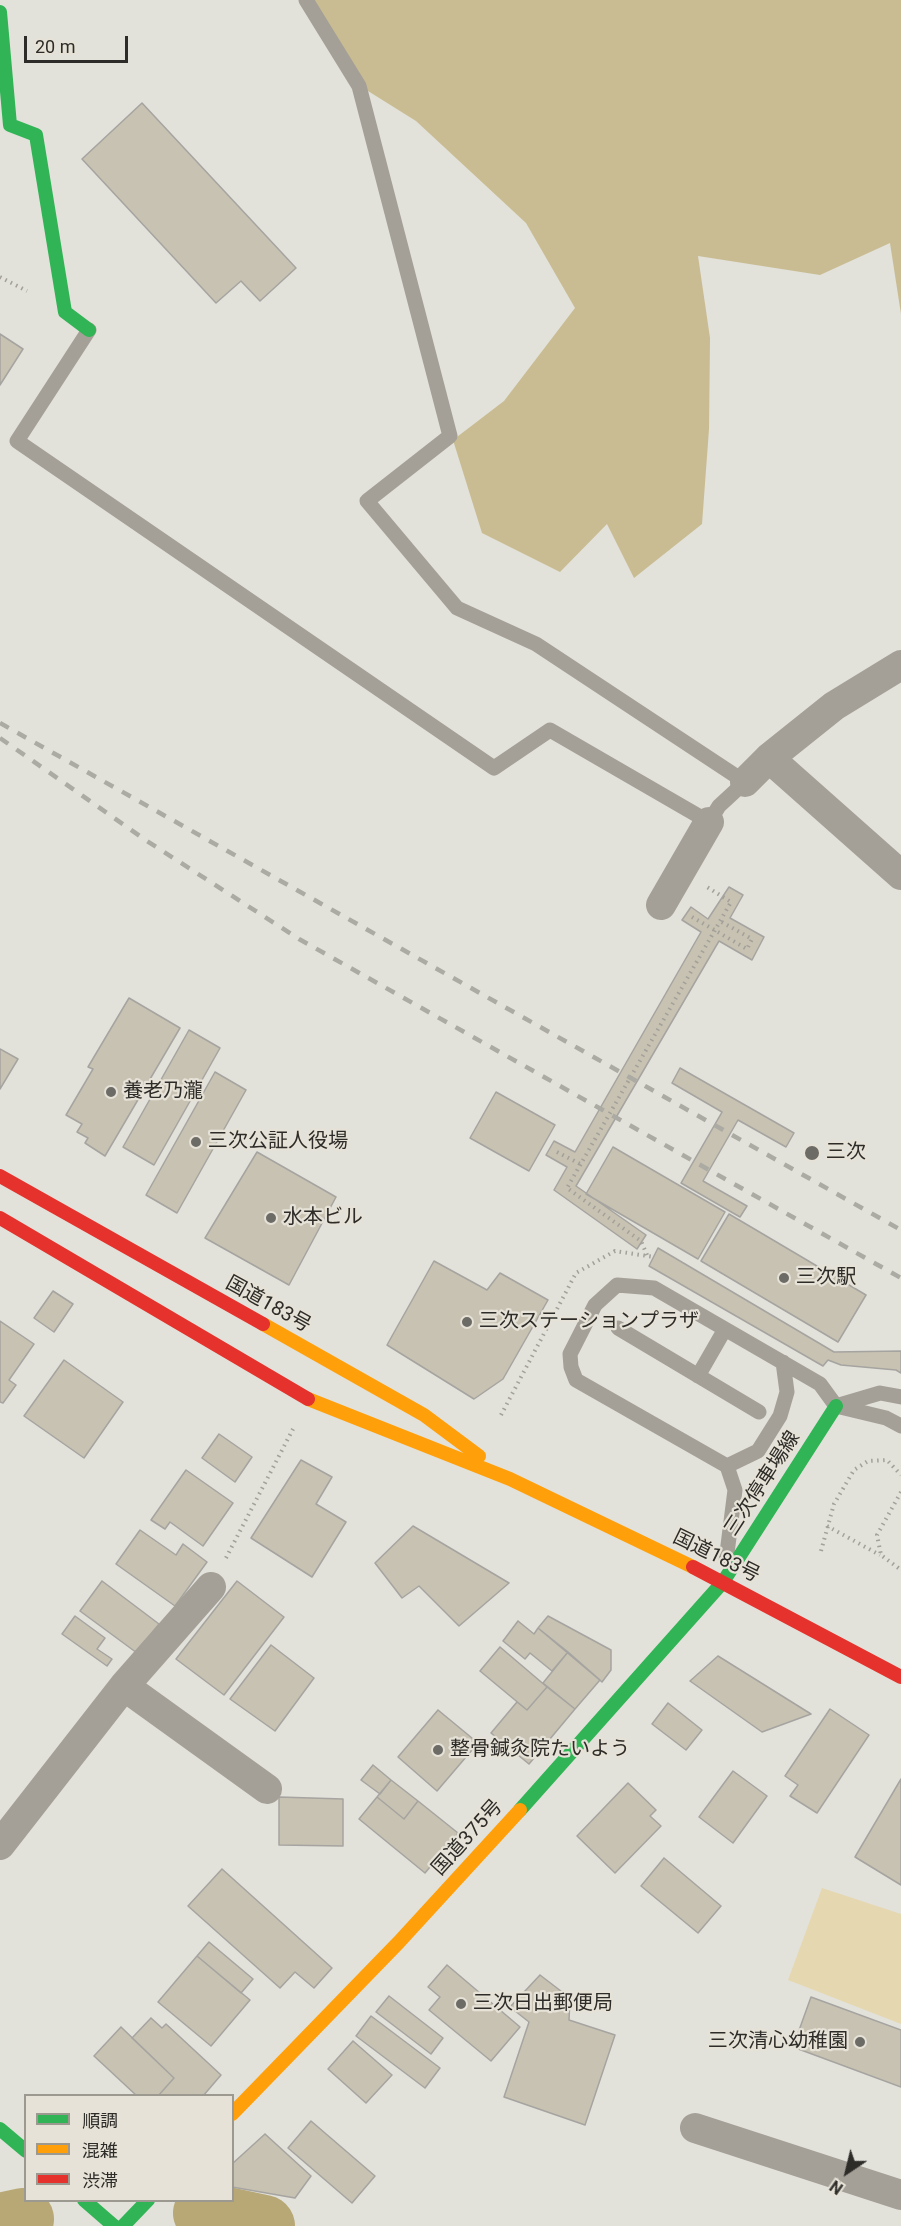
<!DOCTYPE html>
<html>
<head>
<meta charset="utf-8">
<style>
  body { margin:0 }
  #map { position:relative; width:901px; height:2226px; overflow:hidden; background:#e2e1da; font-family:Roboto,"Noto Sans JP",sans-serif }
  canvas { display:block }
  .legend { position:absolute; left:24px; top:2094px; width:210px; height:108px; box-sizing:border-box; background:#e6e2d7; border:2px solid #9c9991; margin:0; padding:8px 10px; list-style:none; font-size:18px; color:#2e2c28 }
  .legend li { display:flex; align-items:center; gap:12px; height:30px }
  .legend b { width:30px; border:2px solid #9c9991 }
  .north { position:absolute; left:817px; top:2142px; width:60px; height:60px; -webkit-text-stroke:4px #e6e2d7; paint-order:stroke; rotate:215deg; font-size:16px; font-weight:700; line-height:24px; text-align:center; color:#2e2c28 }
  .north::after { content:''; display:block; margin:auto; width:21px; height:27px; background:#2e2c28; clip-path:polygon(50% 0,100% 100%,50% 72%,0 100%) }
  .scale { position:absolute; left:24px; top:36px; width:104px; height:27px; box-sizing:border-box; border:3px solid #2e2c28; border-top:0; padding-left:8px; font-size:18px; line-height:21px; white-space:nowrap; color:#2e2c28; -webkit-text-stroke:4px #e6e2d7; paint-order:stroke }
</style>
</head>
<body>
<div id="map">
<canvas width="901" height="2226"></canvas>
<ul class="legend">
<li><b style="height:8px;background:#30b455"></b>順調</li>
<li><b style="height:8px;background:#ff9f0a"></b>混雑</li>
<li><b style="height:8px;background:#e5322d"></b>渋滞</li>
</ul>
<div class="north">N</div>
<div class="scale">20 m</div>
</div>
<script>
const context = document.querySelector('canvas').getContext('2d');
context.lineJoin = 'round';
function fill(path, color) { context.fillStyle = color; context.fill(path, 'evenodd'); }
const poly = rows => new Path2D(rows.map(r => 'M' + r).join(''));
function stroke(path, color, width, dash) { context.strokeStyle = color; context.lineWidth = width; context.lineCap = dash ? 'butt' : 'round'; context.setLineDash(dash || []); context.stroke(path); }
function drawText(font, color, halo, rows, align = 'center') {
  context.font = font + ' Roboto,"Noto Sans JP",sans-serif'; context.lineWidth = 4.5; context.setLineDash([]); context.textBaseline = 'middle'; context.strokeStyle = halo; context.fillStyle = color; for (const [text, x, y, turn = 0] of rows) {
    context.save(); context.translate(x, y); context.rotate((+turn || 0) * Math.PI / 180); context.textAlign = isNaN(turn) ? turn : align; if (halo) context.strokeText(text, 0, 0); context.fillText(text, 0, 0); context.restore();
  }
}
fill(poly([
  [822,1888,901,1914,901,2024,788,1980]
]), '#e5d8b1');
fill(poly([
  [303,0,901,0,901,314,890,243,820,275,698,256,710,338,709,429,702,524,634,578,607,524,560,572,482,533,453,440,504,401,575,308,526,223,416,121,352,81]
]), '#c9bc92');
stroke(poly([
  [204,2213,264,2226],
  [0,2224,23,2219]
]), '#b8a875', 62);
const building = poly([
  [142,103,296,268,260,301,241,281,216,303,82,159,142,103],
  [0,334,23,349,0,385,0,334],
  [729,887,743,895,730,918,764,937,752,960,719,941,576,1186,646,1235,637,1249,554,1190,567,1167,546,1155,554,1141,575,1152,701,932,682,920,691,907,708,919,729,887],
  [129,998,180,1028,105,1156,85,1143,88,1138,77,1132,82,1124,66,1115,93,1069,88,1067,129,998],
  [189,1030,220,1048,154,1165,123,1147,189,1030],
  [0,1049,18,1059,0,1089,0,1049],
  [680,1068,794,1133,786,1147,738,1120,703,1181,747,1206,740,1217,681,1183,722,1112,672,1083,680,1068],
  [215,1072,246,1090,177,1213,146,1195,215,1072],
  [496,1092,555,1125,529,1171,470,1138,496,1092],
  [613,1147,725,1212,698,1259,586,1194,613,1147],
  [257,1152,336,1197,289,1285,205,1238,257,1152],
  [729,1214,866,1295,838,1342,701,1261,729,1214],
  [658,1248,834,1352,901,1351,901,1373,896,1370,841,1365,828,1360,823,1366,649,1266,658,1248],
  [434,1261,487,1290,500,1273,548,1300,503,1379,474,1399,387,1345,434,1261],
  [53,1291,73,1304,54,1332,34,1318,53,1291],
  [0,1321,34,1344,9,1380,16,1385,3,1403,0,1402,0,1321],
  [64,1360,123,1402,84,1458,24,1416,64,1360],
  [219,1434,252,1457,235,1482,202,1458,219,1434],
  [301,1460,332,1477,316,1504,346,1522,312,1577,251,1538,301,1460],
  [186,1470,233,1503,203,1546,170,1522,165,1529,151,1520,186,1470],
  [413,1526,509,1583,459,1626,419,1586,402,1598,375,1563,413,1526],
  [140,1530,176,1555,183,1544,207,1562,175,1606,116,1564,140,1530],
  [102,1581,159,1624,137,1653,80,1611,102,1581],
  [237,1581,284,1617,224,1695,176,1659,237,1581],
  [75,1616,105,1638,97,1649,112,1659,107,1666,62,1634,75,1616],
  [548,1616,611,1650,611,1670,602,1682,538,1628,548,1616],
  [518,1621,534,1634,538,1628,568,1652,552,1671,530,1653,525,1659,503,1641,518,1621],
  [271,1645,314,1678,275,1731,230,1699,271,1645],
  [500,1647,547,1687,527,1710,480,1671,500,1647],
  [568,1652,600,1680,575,1709,543,1683,568,1652],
  [718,1656,811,1714,762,1732,690,1681,718,1656],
  [547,1687,575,1709,529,1764,491,1733,517,1702,527,1710,547,1687],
  [668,1703,702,1730,686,1750,652,1724,668,1703],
  [830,1709,869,1735,817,1813,790,1796,798,1785,785,1776,830,1709],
  [438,1710,478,1743,437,1791,398,1757,438,1710],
  [373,1765,391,1780,380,1794,361,1780,373,1765],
  [733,1771,767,1796,733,1843,699,1817,733,1771],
  [901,1779,901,1885,855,1857,901,1779],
  [391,1780,418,1801,404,1819,377,1797,391,1780],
  [628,1783,656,1810,650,1816,661,1826,615,1873,577,1836,628,1783],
  [279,1797,343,1799,343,1846,279,1845,279,1797],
  [377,1797,404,1819,418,1801,458,1833,425,1873,359,1819,377,1797],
  [664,1858,721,1906,698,1933,641,1886,664,1858],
  [222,1869,332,1968,314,1988,295,1972,280,1988,188,1906,222,1869],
  [209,1942,253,1979,241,1993,197,1956,209,1942],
  [197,1956,250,2000,211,2046,158,2002,197,1956],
  [447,1965,520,2027,491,2061,429,2010,440,1997,428,1987,447,1965],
  [540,1975,570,1998,569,2020,615,2035,585,2125,504,2097,529,2022,510,2007,540,1975],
  [389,1996,443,2038,431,2054,376,2012,389,1996],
  [811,1997,901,2030,901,2087,793,2047,811,1997],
  [371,2016,440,2068,425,2088,356,2036,371,2016],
  [151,2018,162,2028,166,2024,221,2075,203,2096,158,2096,174,2078,132,2038,151,2018],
  [121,2027,174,2078,158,2096,137,2096,94,2056,121,2027],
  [353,2041,392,2075,366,2103,328,2069,353,2041],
  [311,2121,375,2176,352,2203,288,2148,311,2121],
  [265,2134,311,2176,295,2198,232,2187,232,2164,265,2134]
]);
fill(building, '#c8c2b2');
stroke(building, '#a6a4a0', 1.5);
stroke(poly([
  [0,277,27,291],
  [692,917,747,949,752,939,720,921],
  [557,1152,580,1164],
  [647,1255,641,1241,567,1188,731,902,707,887],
  [501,1415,576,1273,615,1251,654,1257],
  [901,1492,877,1535,881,1555,901,1570],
  [827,1526,880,1555],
  [821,1551,834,1504,854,1470,868,1461,887,1460,901,1475],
  [226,1558,293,1429]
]), '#a2a099', 4, [1.5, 4.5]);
stroke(poly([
  [89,330,17,441,494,768,550,730,709,822,719,806,745,782,536,644,457,608,367,501,450,436,359,86,306,0],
  [618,1328,759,1412],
  [698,1376,725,1329],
  [836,1406,880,1393,901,1397],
  [727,1466,758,1451,780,1416,787,1392,783,1362],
  [726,1561,735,1490,727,1466,576,1380,571,1367,570,1354,595,1305,617,1285,654,1288,820,1384,836,1406,886,1418,901,1426]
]), '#a4a098', 15);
stroke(poly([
  [769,758,901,875],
  [745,782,769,758,834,706,901,665],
  [661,905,709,822],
  [124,1686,267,1789],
  [0,1845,124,1686,211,1587],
  [695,2128,901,2195]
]), '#a4a098', 30);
stroke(poly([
  [0,12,10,125,36,135,65,312,89,330],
  [723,1582,836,1406],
  [520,1810,723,1582],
  [0,2129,26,2151],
  [84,2200,114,2226],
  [123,2226,148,2200]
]), '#30b455', 14);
stroke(poly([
  [263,1324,424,1415,479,1456],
  [308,1399,510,1479,693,1567],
  [232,2114,399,1942,520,1810]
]), '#ff9f0a', 14);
stroke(poly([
  [0,1176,263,1324],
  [0,1218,308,1399],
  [693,1567,901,1677]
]), '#e5322d', 14);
stroke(poly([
  [0,723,901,1230],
  [0,738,147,841,299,939,901,1278]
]), '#abaaa3', 4.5, [10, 10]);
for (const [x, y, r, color] of [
  [111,1092,6,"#6d6b66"],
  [196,1142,6,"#6d6b66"],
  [812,1153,8,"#6d6b66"],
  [271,1218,6,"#6d6b66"],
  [784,1278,6,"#6d6b66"],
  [467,1322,6,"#6d6b66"],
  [438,1750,6,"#6d6b66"],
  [461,2004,6,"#6d6b66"],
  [860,2042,6,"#6d6b66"]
]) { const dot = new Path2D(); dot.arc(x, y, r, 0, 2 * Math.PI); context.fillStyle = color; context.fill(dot); stroke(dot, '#e6e2d7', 2); }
drawText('20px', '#2e2c28', '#e6e2d7', [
  ["養老乃瀧",123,1092],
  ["三次公証人役場",208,1142],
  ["三次",826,1153],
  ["水本ビル",283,1218],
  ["三次駅",796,1278],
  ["三次ステーションプラザ",479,1322],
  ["整骨鍼灸院たいよう",450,1750],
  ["三次日出郵便局",473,2004],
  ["三次清心幼稚園",848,2042,"right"]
], 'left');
drawText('20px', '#2e2c28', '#e6e2d7', [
  ["国道183号",268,1305,29],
  ["三次停車場線",763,1484,-57],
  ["国道183号",716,1557,26],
  ["国道375号",468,1838,-48]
]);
</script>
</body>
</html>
